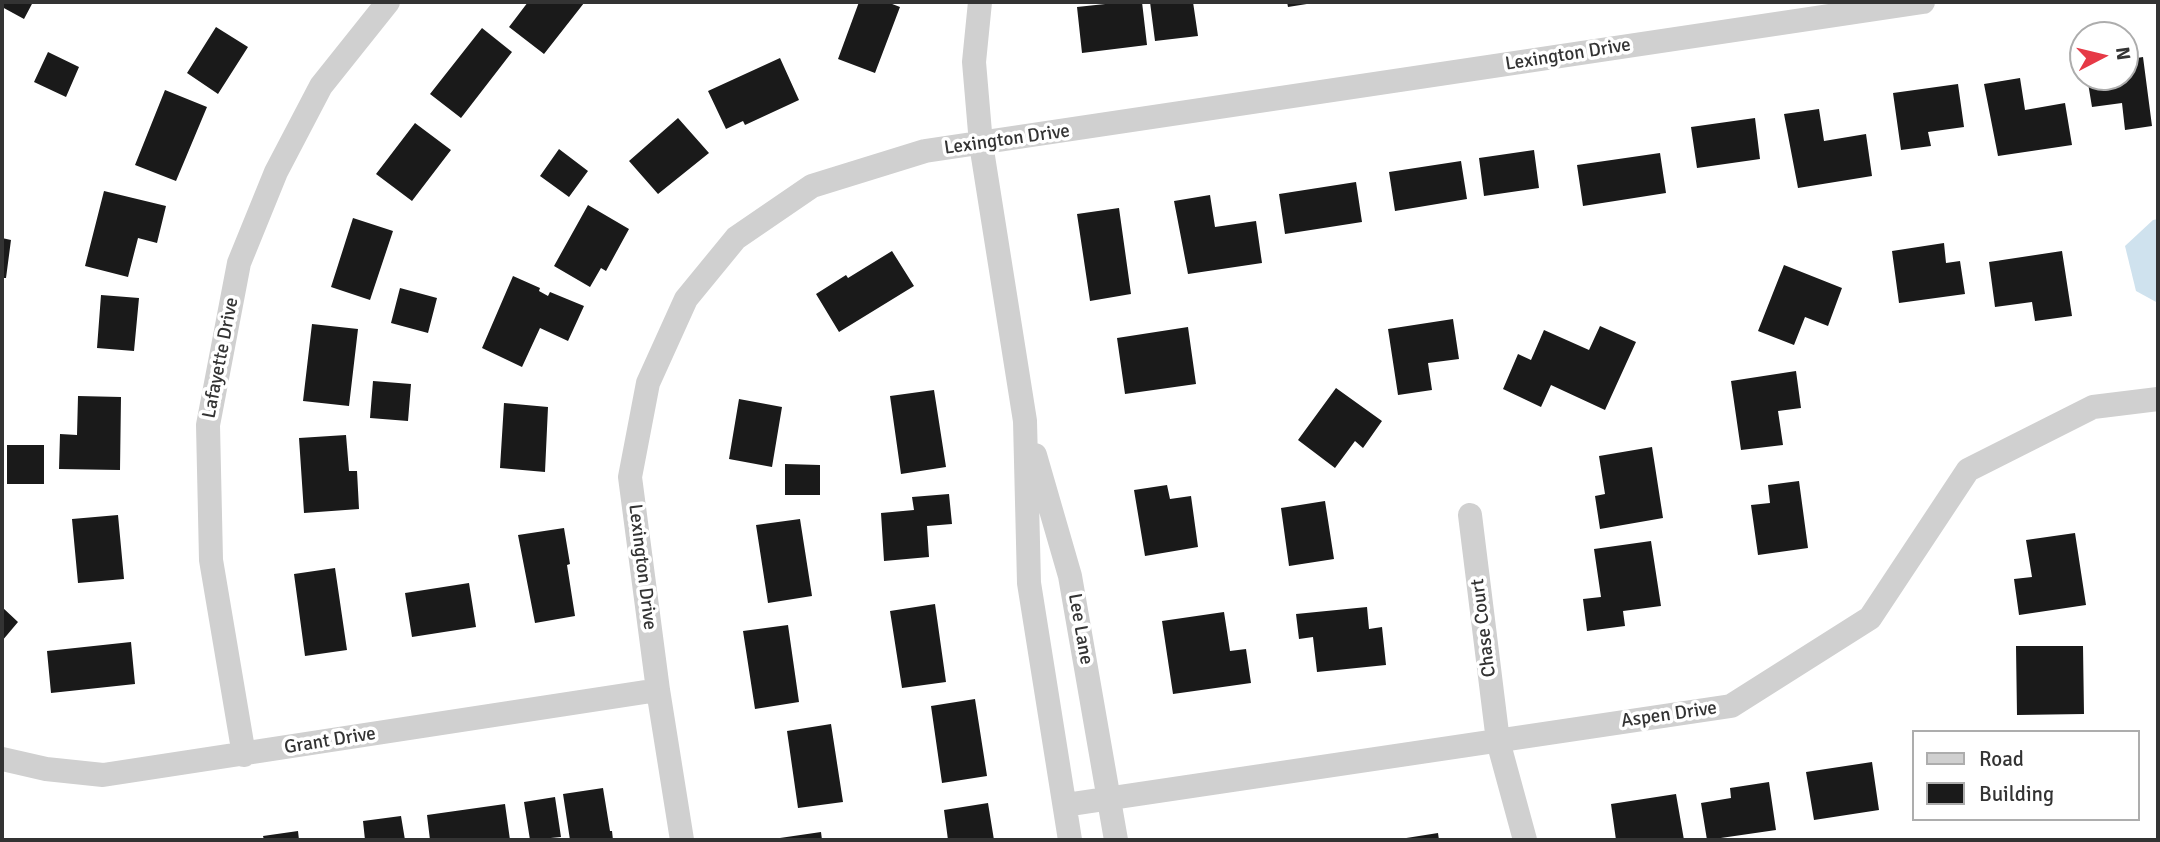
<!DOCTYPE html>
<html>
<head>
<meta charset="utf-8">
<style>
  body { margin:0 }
  #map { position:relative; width:2160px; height:842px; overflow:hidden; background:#fff; font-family:Signika,sans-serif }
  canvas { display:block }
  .frame { position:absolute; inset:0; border:4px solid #333; pointer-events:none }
  .legend { position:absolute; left:1912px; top:730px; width:228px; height:91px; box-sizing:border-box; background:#fff; border:2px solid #adadad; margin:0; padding:9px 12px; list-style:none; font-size:21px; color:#333 }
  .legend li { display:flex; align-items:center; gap:14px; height:35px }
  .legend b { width:35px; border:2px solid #adadad }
  .north { position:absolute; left:2069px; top:21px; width:70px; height:70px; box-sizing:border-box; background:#fff; border:2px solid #adadad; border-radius:50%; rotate:83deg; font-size:19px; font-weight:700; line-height:28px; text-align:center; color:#333 }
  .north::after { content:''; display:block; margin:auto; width:24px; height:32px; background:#e63946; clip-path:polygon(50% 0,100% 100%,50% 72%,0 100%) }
</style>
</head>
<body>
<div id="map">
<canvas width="2160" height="842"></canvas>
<div class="frame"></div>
<ul class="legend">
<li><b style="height:9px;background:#d0d0d0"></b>Road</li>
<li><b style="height:19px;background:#1a1a1a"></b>Building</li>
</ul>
<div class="north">N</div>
</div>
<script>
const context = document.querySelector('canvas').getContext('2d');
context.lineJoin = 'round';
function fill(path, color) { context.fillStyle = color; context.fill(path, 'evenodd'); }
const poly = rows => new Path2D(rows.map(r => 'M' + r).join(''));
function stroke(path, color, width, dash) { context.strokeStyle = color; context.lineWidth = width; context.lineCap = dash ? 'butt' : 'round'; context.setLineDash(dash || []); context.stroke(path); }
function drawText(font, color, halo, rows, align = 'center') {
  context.font = font + ' Signika,sans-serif'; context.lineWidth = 7; context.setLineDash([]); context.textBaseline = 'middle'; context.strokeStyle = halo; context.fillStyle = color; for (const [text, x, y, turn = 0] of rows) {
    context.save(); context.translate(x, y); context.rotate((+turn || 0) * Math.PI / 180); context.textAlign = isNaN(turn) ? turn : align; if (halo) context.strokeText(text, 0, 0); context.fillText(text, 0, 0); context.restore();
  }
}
fill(poly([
  [2158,219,2158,303,2136,291,2125,246,2153,220]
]), '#cfe2ee');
fill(poly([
  [2,2,33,2,24,19,2,7],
  [528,2,582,2,584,3,544,54,509,27],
  [859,2,887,2,900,7,875,73,838,59],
  [1124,2,1142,2,1147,45,1082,53,1077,7],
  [1150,2,1193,2,1198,36,1155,41],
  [1287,2,1312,2,1313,3,1288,7],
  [216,27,248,47,218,94,187,73],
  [482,28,512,52,461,118,430,94],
  [48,52,79,67,66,97,34,82],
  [2143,57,2152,126,2125,130,2122,103,2092,107,2087,77,2125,77,2125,60],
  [780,58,799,100,745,125,743,121,726,129,708,91],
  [2020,78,2025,110,2065,103,2072,145,1998,156,1984,84],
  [1958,84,1964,127,1928,132,1931,146,1901,150,1893,93],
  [165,90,207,107,176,181,135,165],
  [1819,109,1824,141,1866,134,1872,176,1798,188,1784,114],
  [678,118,709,153,658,194,629,161],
  [1755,118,1760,159,1697,168,1691,127],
  [415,123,451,150,412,201,376,174],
  [559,149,588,171,569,197,540,176],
  [1534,150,1539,188,1484,196,1479,158],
  [1660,153,1666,193,1583,206,1577,165],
  [1461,161,1467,199,1395,211,1389,172],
  [1356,182,1362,222,1285,234,1279,194],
  [104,191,166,206,157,243,138,238,128,277,85,266],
  [1210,195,1215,227,1256,221,1262,263,1188,274,1174,201],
  [588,205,629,229,606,271,601,268,590,287,554,266],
  [1119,208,1131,294,1090,301,1077,214],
  [353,218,393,231,370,300,331,287],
  [2,238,11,240,6,278,2,278],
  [1944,243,1946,263,1960,261,1965,294,1899,303,1892,251],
  [892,251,914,286,839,332,816,294,846,275,848,278],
  [2062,251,2072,316,2035,321,2032,302,1995,307,1989,262],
  [1784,265,1842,288,1828,326,1805,317,1794,345,1758,331],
  [513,276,540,288,539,291,548,296,550,292,584,306,568,341,540,328,522,367,482,348],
  [400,288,437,298,428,333,391,323],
  [101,295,139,298,134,351,97,348],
  [1453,319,1459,359,1428,363,1432,390,1398,395,1388,329],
  [312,324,358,329,349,406,303,401],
  [1600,326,1636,342,1605,410,1551,385,1541,407,1503,389,1518,354,1531,360,1544,330,1589,350],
  [1188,327,1196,384,1125,394,1117,338],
  [1796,371,1801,408,1778,411,1783,445,1741,450,1731,381],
  [373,381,411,384,408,421,370,418],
  [1336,388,1382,421,1363,448,1355,441,1335,468,1298,440],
  [934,390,946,467,901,474,890,396],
  [78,396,121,397,120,470,59,469,60,434,77,435],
  [739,399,782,407,772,467,729,459],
  [504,403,548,407,545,472,500,468],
  [346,435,349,471,357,471,359,509,304,513,299,438],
  [7,445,44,445,44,484,7,484],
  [1652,447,1663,518,1600,529,1595,496,1605,494,1599,456],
  [785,464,820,465,820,495,785,495],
  [1799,481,1808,548,1758,555,1751,505,1770,503,1768,485],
  [1167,485,1170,499,1191,496,1198,547,1145,556,1134,490],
  [949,494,952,524,927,526,929,557,884,561,881,513,914,510,912,497],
  [1325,501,1334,559,1289,566,1281,508],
  [118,515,124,579,78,583,72,519],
  [800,519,812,596,768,603,756,525],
  [564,528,570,564,567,565,575,616,535,623,518,535],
  [2075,533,2086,605,2019,615,2014,579,2032,577,2026,540],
  [1651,541,1661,606,1623,611,1625,626,1587,631,1583,599,1601,597,1594,549],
  [335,568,347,650,305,656,294,574],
  [469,583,476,627,412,637,405,593],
  [935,604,946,682,902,688,890,611],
  [2,607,18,622,2,641],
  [1367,607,1369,629,1382,627,1386,665,1317,672,1313,637,1299,639,1296,614],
  [1224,612,1230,651,1246,649,1251,683,1173,694,1162,621],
  [788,625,799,702,755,709,743,631],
  [131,642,135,684,51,693,47,651],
  [2016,646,2083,646,2084,714,2017,715],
  [975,699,987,776,942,783,931,706],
  [831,724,843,802,798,808,787,731],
  [1872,762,1879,810,1814,820,1806,772],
  [1769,782,1776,830,1707,840,1701,803,1731,798,1730,788],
  [603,788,610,831,612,831,613,840,570,840,563,794],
  [1676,794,1684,840,1616,840,1611,804],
  [555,797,561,837,530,840,524,802],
  [988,803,994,840,948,840,944,810],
  [505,804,510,840,430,840,427,815],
  [401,816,405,840,365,840,363,821],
  [298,831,299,840,264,840,263,836],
  [821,832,822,840,773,840,773,839],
  [1438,833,1439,840,1401,840,1400,839]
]), '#1a1a1a');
stroke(poly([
  [980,2,974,62,981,144,1025,421,1029,583,1070,840],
  [1035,455,1070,576,1116,840],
  [1470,515,1498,741,1525,840],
  [244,755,211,560,208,425,239,263,276,172,321,86,388,2],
  [2,759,46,769,103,775,658,690],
  [1065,805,1731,706,1870,618,1968,470,2093,407,2158,399],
  [682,840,658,690,630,477,648,383,686,299,736,238,812,186,925,151,1923,2]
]), '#d0d0d0', 24);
drawText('19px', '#333', '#fff', [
  ["Lexington Drive",1568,55,-9],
  ["Lexington Drive",1007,140,-8],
  ["Lafayette Drive",221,358,-79],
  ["Lexington Drive",642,567,83],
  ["Chase Court",1484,628,-97],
  ["Lee Lane",1080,629,80],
  ["Aspen Drive",1669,715,-8],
  ["Grant Drive",330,741,-9]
]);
</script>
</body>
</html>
